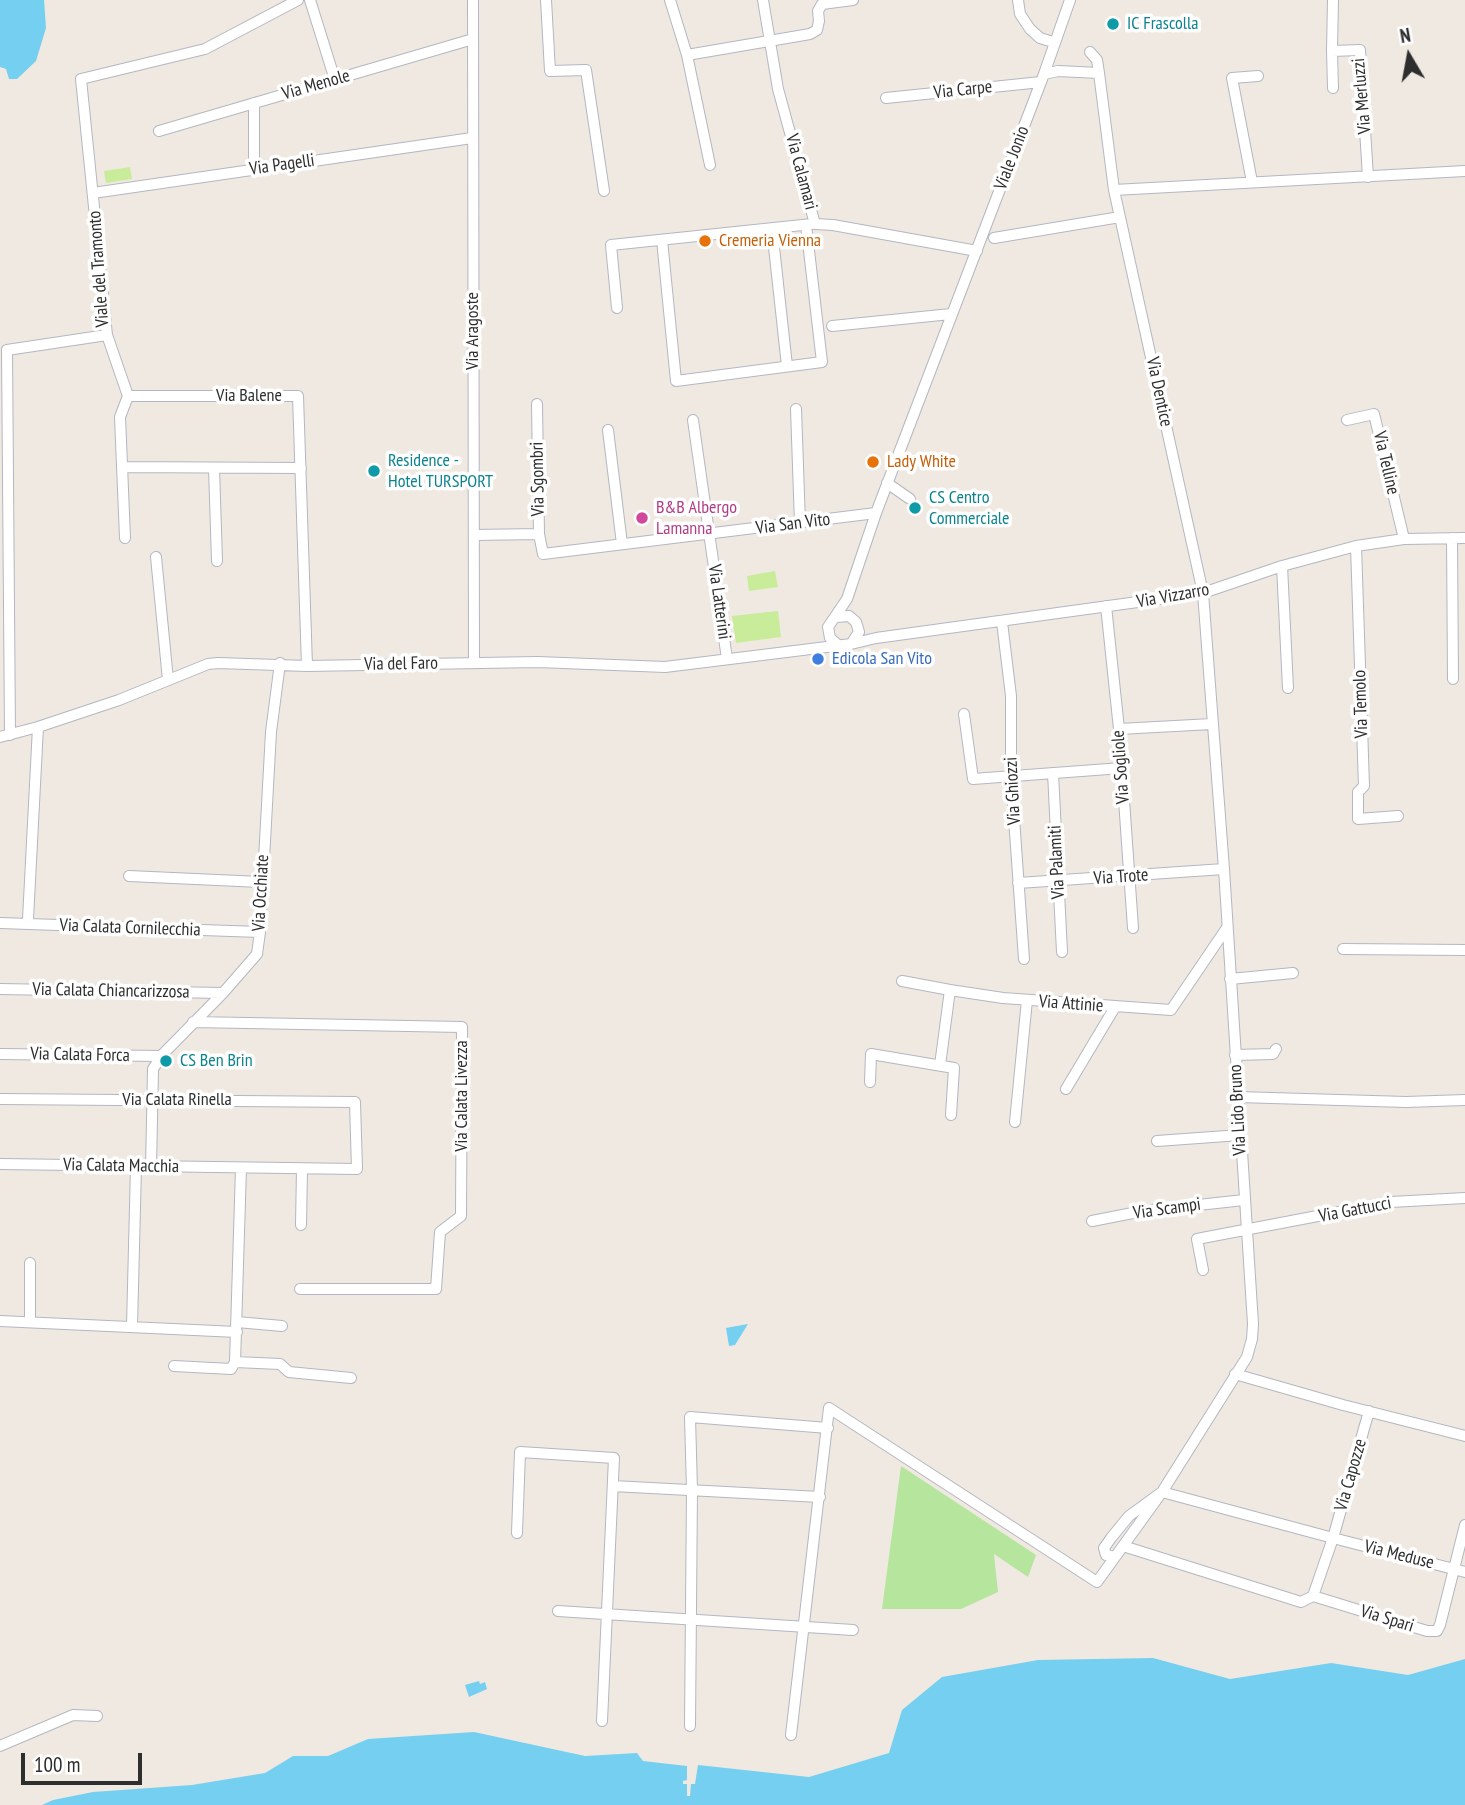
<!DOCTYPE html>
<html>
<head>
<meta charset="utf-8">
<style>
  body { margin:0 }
  #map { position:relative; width:1465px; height:1805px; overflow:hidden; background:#efe9e1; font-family:"PT Sans Narrow",sans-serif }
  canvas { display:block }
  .north { position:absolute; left:1374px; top:21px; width:70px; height:70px; -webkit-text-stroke:5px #fff; paint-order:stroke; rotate:350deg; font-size:19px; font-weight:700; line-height:28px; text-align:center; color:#2e2e2e }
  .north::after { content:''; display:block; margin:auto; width:24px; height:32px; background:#2e2e2e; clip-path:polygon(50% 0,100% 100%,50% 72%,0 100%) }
  .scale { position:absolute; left:21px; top:1753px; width:121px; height:32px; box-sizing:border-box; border:4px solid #2e2e2e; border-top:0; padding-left:9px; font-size:21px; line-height:24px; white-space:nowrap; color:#2e2e2e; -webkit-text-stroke:5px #fff; paint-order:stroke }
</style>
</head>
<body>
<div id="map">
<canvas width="1465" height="1805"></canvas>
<div class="north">N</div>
<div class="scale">100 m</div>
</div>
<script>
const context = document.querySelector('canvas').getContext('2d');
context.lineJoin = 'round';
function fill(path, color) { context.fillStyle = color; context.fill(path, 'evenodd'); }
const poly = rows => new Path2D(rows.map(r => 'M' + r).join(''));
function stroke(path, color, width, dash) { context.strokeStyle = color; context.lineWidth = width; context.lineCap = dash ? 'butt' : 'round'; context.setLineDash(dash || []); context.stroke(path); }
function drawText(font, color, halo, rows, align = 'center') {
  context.font = font + ' "PT Sans Narrow",sans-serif'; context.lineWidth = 7; context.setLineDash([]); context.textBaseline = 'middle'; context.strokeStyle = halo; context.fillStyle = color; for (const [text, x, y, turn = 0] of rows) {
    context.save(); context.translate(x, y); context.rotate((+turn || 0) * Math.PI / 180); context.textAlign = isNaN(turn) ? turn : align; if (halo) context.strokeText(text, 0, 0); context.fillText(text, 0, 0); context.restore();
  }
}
fill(poly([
  [901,1466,1036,1555,1028,1577,994,1554,998,1592,961,1609,882,1609]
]), '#b6e59e');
fill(poly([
  [130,167,132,179,106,183,104,171],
  [775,571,778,587,749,591,747,576],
  [778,611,781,637,736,643,732,616]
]), '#c9ec9a');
fill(poly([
  [0,0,44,0,46,28,36,61,17,79,9,79,6,69,0,67],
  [748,1324,735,1345,729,1346,726,1328],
  [1153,1658,1230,1679,1331,1663,1408,1675,1465,1659,1465,1805,42,1805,53,1800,93,1792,192,1785,265,1773,293,1756,328,1756,368,1739,474,1732,585,1756,637,1753,643,1761,687,1766,687,1780,683,1781,683,1784,687,1784,687,1796,690,1796,691,1784,695,1784,698,1765,809,1777,889,1753,902,1710,942,1677,1038,1660],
  [479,1681,480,1684,485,1682,487,1689,469,1697,465,1685]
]), '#75cff0');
const minor = poly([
  [310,0,335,80],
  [473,0,474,662],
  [546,0,550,71,586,70,604,191],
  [670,0,687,55,710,165],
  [763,0,778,89,815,224,833,225,977,251],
  [1018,0,1020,14,1030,29,1040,38,1053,42],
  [1333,0,1332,51,1360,50,1368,177],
  [1332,51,1333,88],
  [687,55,810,34,817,30,819,21,818,11,822,4,853,0],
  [1044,74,1058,71,1099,73],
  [886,98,1041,82],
  [254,103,254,170],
  [159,131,473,39],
  [1252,182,1232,78,1258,76],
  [1114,190,1465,171],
  [93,193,472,138],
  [772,229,787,366],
  [994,238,1120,217],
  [662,240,676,381,822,362,806,225],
  [617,308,611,245,812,224],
  [832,326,951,314],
  [107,335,128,396,120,417,125,538],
  [128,396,298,396,307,666],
  [537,404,539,534,543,554,876,513],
  [796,409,800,523],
  [693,420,727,659],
  [1347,420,1374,414,1404,539],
  [608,430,622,544],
  [123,467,301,468],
  [214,468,217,561],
  [887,483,910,499],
  [474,535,539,534],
  [1452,538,1453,679],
  [1356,546,1364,786,1358,792,1358,819,1398,816],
  [156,557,168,680],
  [1282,566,1288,688],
  [1106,606,1119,729,1133,928],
  [1002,622,1011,696,1011,776,1024,959],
  [837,644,830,638,828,627,847,599,876,513,1044,74,1070,0],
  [851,644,876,638,1203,593,1282,566,1356,546,1404,539,1465,538],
  [964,714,973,779,1122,768],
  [1119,729,1212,724],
  [10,735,7,350,107,335,81,79,205,49,298,0],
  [0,737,38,727,119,700,208,664,218,663,307,666,538,662,665,667,851,644,859,632,856,622,849,616,836,617],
  [1053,773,1062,952],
  [129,876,261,882],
  [1018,883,1224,869],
  [28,919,38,727],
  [0,923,260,932],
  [1343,949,1465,950],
  [1230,979,1293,973],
  [902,981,950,990],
  [0,989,223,993],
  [193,1022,462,1027,461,1216,440,1232,436,1289,300,1289],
  [0,1054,161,1056],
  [1235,1055,1273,1054,1276,1049],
  [940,1065,950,990,1003,998,1171,1010,1226,929],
  [870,1082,871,1054,954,1068,951,1115],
  [1066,1089,1115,1007],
  [1238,1097,1406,1102,1465,1100],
  [0,1099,355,1102,357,1169,0,1164],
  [1015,1122,1027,1000],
  [1157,1141,1240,1135],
  [151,1168,153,1069,161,1056,223,993,257,954,260,932,271,732,280,663],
  [1092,1221,1143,1211,1244,1200],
  [301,1225,302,1169],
  [30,1263,30,1321],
  [1203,1270,1197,1239,1391,1202,1465,1198],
  [0,1321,237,1332],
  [237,1322,282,1326],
  [132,1326,136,1167],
  [235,1362,280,1364,289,1372,351,1378],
  [174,1366,231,1369,235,1362,241,1168],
  [1235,1374,1343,1405,1465,1436],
  [1369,1411,1333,1538,1465,1572],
  [613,1486,820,1497],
  [517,1533,520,1452,614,1458,602,1721],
  [1115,1557,1106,1555,1104,1548,1111,1538,1129,1516,1162,1492,1333,1538,1313,1596,1301,1602,1123,1546],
  [1313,1596,1427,1631,1437,1631,1440,1625,1465,1525],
  [558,1611,853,1630],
  [690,1726,692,1490,690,1417,828,1428],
  [791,1735,829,1408,1097,1582,1162,1492,1247,1357,1252,1339,1253,1324,1224,869,1203,593,1114,190,1099,73,1097,60,1090,52],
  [0,1746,73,1715,97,1716]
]);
stroke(minor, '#b4b7c1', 12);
stroke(minor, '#fff', 10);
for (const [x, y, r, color] of [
  [1113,24,7,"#0f9aa8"],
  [705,241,7,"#e8710a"],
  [873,462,7,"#e8710a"],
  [374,471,7,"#0f9aa8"],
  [915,508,7,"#0f9aa8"],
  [642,518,7,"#d1479c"],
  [818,659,7,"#3f7fe0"],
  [166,1061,7,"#0f9aa8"]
]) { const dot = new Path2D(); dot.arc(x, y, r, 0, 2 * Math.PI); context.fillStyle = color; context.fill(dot); stroke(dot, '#fff', 2.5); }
drawText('18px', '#0d838f', '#fff', [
  ["IC Frascolla",1127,24],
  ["Residence -",388,461],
  ["Hotel TURSPORT",388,482],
  ["CS Centro",929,498],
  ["Commerciale",929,519],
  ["CS Ben Brin",180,1061]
], 'left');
drawText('18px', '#2e2e2e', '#fff', [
  ["Via Menole",316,85,-16],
  ["Via Carpe",963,90,-6],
  ["Via Merluzzi",1362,96,-95],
  ["Viale Jonio",1012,158,-69],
  ["Via Pagelli",282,165,-8],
  ["Via Calamari",801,172,75],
  ["Viale del Tramonto",99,269,-94],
  ["Via Aragoste",473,331,-90],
  ["Via Dentice",1159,392,78],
  ["Via Balene",249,396],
  ["Via Telline",1386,463,77],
  ["Via Sgombri",538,479,-91],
  ["Via San Vito",793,524,-7],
  ["Via Vizzarro",1173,596,-10],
  ["Via Latterini",719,602,82],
  ["Via del Faro",401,664,-1],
  ["Via Temolo",1361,704,-92],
  ["Via Sogliole",1121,767,-94],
  ["Via Ghiozzi",1013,791,-93],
  ["Via Palamiti",1057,862,-93],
  ["Via Trote",1121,877,-4],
  ["Via Occhiate",261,893,-87],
  ["Via Calata Cornilecchia",130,928,2],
  ["Via Calata Chiancarizzosa",111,991,1],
  ["Via Attinie",1071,1004,4],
  ["Via Calata Forca",80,1055,1],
  ["Via Calata Livezza",462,1096,-90],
  ["Via Calata Rinella",177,1100],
  ["Via Lido Bruno",1238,1110,-93],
  ["Via Calata Macchia",121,1166,1],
  ["Via Scampi",1167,1209,-8],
  ["Via Gattucci",1355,1210,-11],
  ["Via Capozze",1351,1475,-74],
  ["Via Meduse",1399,1555,14],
  ["Via Spari",1387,1619,17]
]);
drawText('18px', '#c56008', '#fff', [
  ["Cremeria Vienna",719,241],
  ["Lady White",887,462]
], 'left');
drawText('18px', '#b23c85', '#fff', [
  ["B&B Albergo",656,508],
  ["Lamanna",656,529]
], 'left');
drawText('18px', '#366cbe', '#fff', [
  ["Edicola San Vito",832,659]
], 'left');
</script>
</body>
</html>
